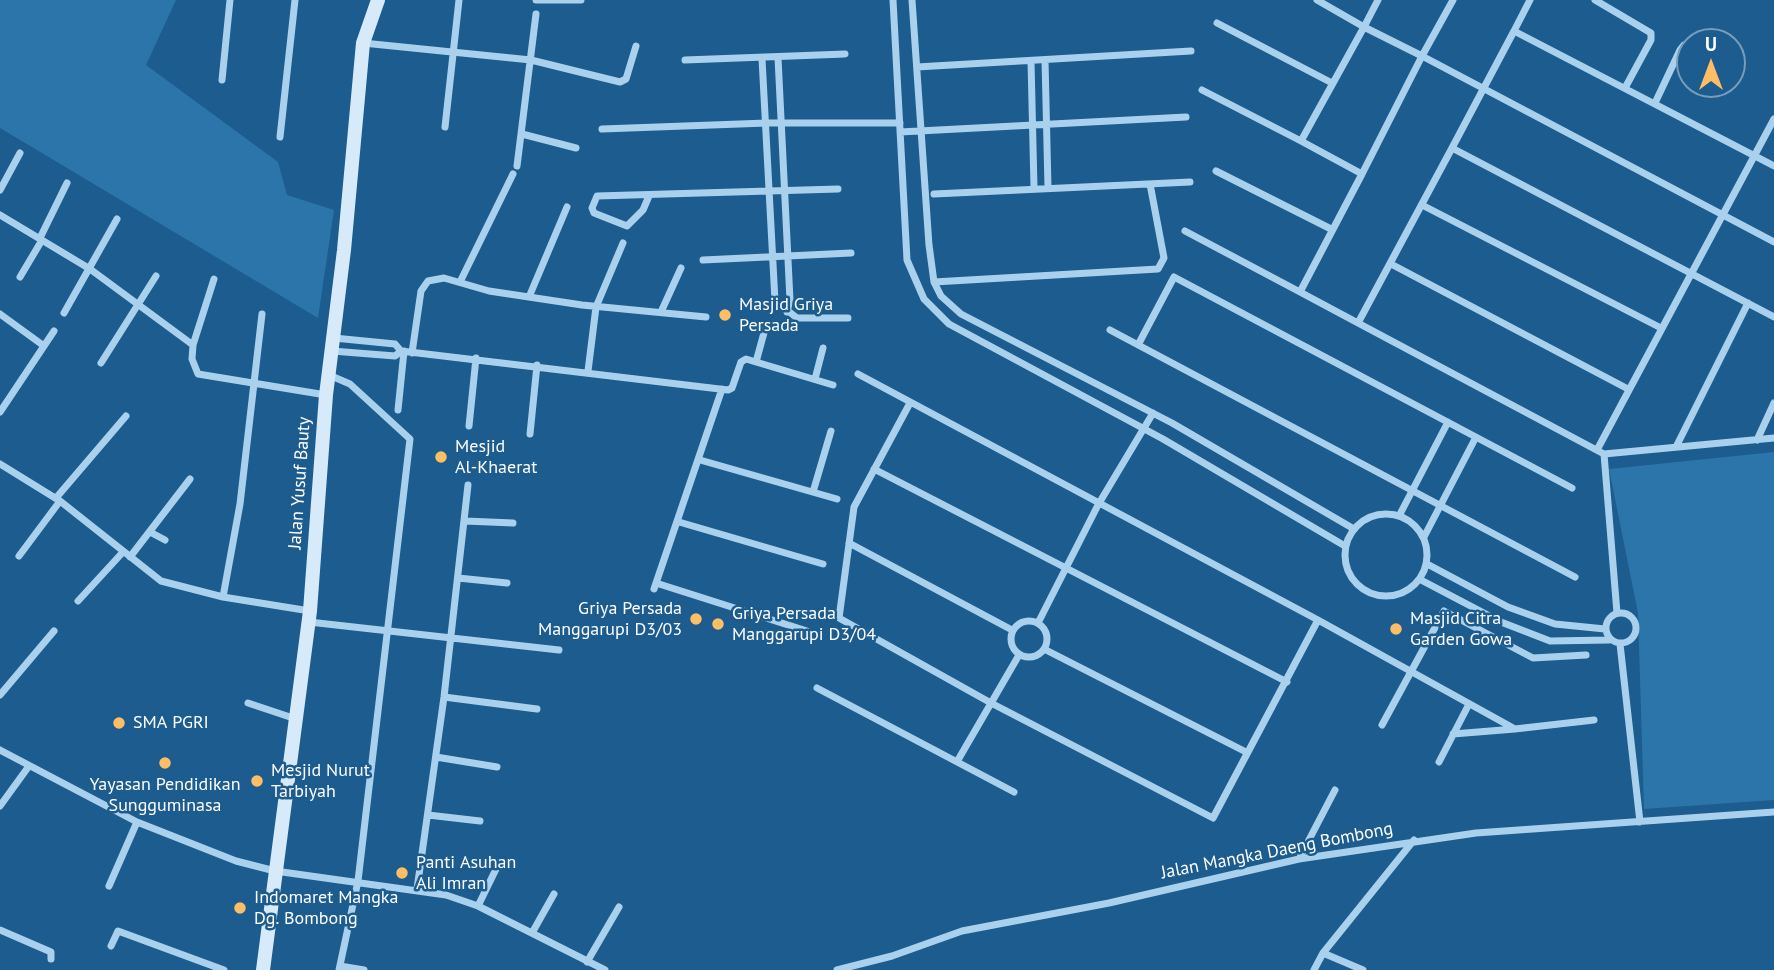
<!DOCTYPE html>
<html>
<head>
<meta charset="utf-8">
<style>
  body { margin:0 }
  #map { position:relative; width:1774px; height:970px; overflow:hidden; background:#1c5c8e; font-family:"PT Sans",sans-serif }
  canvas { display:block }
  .north { position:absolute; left:1676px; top:28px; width:70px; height:70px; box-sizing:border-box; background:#1c5c8e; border:2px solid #779dbb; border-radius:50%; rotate:0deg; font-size:19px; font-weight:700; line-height:28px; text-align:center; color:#fff }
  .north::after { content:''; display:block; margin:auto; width:24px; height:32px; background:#febe66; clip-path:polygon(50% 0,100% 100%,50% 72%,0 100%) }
</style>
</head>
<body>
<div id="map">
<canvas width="1774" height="970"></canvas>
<div class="north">U</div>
</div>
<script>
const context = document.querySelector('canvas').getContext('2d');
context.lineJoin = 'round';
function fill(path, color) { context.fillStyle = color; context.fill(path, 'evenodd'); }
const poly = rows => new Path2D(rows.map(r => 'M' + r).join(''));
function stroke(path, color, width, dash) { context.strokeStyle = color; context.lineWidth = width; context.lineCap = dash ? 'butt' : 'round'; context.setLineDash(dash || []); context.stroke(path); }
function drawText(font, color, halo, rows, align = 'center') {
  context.font = font + ' "PT Sans",sans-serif'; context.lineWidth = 5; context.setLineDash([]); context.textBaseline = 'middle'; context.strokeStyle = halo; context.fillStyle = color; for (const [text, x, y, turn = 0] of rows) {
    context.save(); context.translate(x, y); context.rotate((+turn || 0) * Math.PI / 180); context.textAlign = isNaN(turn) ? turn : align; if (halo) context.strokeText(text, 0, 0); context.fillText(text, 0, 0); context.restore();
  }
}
fill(poly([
  [0,0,176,0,146,65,278,162,287,195,334,210,318,318,0,128],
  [1774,452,1774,800,1644,809,1638,613,1609,469]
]), '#2c75aa');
stroke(poly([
  [536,0,581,0],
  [893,0,907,260,924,299,949,324,1163,439,1345,546],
  [912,0,929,245,934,282,941,296,961,314,1172,423,1354,529],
  [1317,0,1364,27,1378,0],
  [1453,0,1422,56,1362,174,1301,141,1364,27,1422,56,1774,242],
  [1595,0,1651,33,1651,40,1625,88],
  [1217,23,1332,83],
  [1514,31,1530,0],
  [363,43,531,60,620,82,626,79,636,46],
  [778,58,790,300,787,312],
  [762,59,775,301,797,318,848,318],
  [685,60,845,54],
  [1045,60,1048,188],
  [1031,61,1034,188],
  [917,67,1191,51],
  [1732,69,1740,73],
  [222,80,230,0],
  [1202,90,1301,141],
  [1655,103,1680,50,1684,45,1690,46],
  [445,127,459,0],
  [602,129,767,123,900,123],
  [900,132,1186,117],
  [522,134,576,148],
  [280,137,295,0],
  [1452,148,1514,31,1774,166],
  [517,166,536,14],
  [1216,171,1331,229],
  [0,190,20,153],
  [934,194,1190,182],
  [649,196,643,210,627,226,594,213,592,208,597,196,838,189],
  [1422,205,1661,328],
  [0,215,90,269,193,345,192,359,198,374,326,395],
  [1185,231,1300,292],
  [40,238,67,183],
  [703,260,851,253],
  [1391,264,1628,389],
  [20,277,42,240],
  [460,282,513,174],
  [934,282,1158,269,1164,258,1150,184],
  [529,297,567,207],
  [661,312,681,268],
  [64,313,117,219],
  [0,314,44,346],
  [1358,323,1300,292,1362,174],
  [1110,330,1575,577],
  [334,338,395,344,401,351,728,390,732,388,741,362,746,359,756,362,765,329],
  [193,345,214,279],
  [1138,345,1174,277,1572,488],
  [332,351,395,356,401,351],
  [412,353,421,291,428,281,444,278,489,291,582,305,706,317],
  [756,362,833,385],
  [101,363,156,276],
  [588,371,596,307,623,243],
  [858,374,1318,620,1213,818,991,703,839,618,854,507,910,403],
  [329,375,350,384,410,439,358,881,339,970],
  [815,379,823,348],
  [398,410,404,351],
  [0,412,54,331],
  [469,426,476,358],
  [530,434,537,365],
  [1757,440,1774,403],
  [1676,447,1748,303],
  [1597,450,1774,119],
  [1604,454,1358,323,1452,148,1774,317],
  [700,460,837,499],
  [0,464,60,501,161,581,223,597,310,611],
  [874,469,1287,682],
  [813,492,831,431],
  [56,498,126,416],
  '1345 555a41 41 0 1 1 82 0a41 41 0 1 1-82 0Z',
  [1399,516,1448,422],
  [465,521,513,523],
  [679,522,823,564],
  [150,532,165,540],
  [1424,537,1476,437],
  [849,543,1012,630],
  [19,556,60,501],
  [130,557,190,479],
  [1429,565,1508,607,1555,624,1605,629],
  [458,578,507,583],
  [1421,580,1501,622,1550,641,1609,640],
  [656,583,807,631],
  [654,589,722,389],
  [223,597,240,504,262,314],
  [78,601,123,552],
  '1606 628a15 15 0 1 1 30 0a15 15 0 1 1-30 0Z',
  [1617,613,1604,454,1774,438],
  [1318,620,1515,729,1594,720],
  '1011 639a18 18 0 1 1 36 0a18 18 0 1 1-36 0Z',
  [309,622,559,650],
  [1038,623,1098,505,1153,413],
  [1620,644,1640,822],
  [1044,649,1246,752],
  [817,688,1014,792],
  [0,695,54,631],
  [444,697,537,709],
  [248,703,296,719],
  [1382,725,1444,611,1533,658,1586,655],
  [1453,734,1515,729],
  [0,750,137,822,236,861,275,871,446,895,478,906,605,970],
  [436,757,497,767],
  [958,760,1019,655],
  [1439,762,1469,704],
  [0,806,29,766],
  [428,815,480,821],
  [1299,859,1335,790],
  [109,886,137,822],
  [417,889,444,697,468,485],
  [478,906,498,865],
  [0,930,51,952,51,959],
  [532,933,554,894],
  [111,946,118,931,224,970],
  [1323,953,1363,970],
  [587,962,619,907],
  [340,966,364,970],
  [837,970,892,956,962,931,1109,903,1299,859,1476,833,1774,812],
  [1314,970,1323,953,1414,840]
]), '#a9d1ed', 7);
stroke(poly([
  [263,970,310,611,326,395,344,250,363,43,378,0]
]), '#d6eafa', 14);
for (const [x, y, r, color] of [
  [725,315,7,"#febe66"],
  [441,457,7,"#febe66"],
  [696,619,7,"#febe66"],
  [718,624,7,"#febe66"],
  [1396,629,7,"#febe66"],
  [119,723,7,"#febe66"],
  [165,763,7,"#febe66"],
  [257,781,7,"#febe66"],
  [402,873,7,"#febe66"],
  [240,908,7,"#febe66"]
]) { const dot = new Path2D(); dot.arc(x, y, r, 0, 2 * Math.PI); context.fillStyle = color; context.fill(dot); stroke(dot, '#1c5c8e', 2.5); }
drawText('18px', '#fff', '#1c5c8e', [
  ["Masjid Griya",739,305],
  ["Persada",739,326],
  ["Mesjid",455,447],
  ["Al-Khaerat",455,468],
  ["Griya Persada",682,609,"right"],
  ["Manggarupi D3/03",682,630,"right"],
  ["Griya Persada",732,614],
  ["Manggarupi D3/04",732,635],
  ["Masjid Citra",1410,619],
  ["Garden Gowa",1410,640],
  ["SMA PGRI",133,723],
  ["Mesjid Nurut",271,771],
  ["Tarbiyah",271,792],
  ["Yayasan Pendidikan",165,785,"center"],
  ["Sungguminasa",165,806,"center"],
  ["Panti Asuhan",416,863],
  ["Ali Imran",416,884],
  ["Indomaret Mangka",254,898],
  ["Dg. Bombong",254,919]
], 'left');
drawText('18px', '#fff', '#1c5c8e', [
  ["Jalan Yusuf Bauty",300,483,-86],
  ["Jalan Mangka Daeng Bombong",1277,851,-11]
]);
</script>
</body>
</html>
